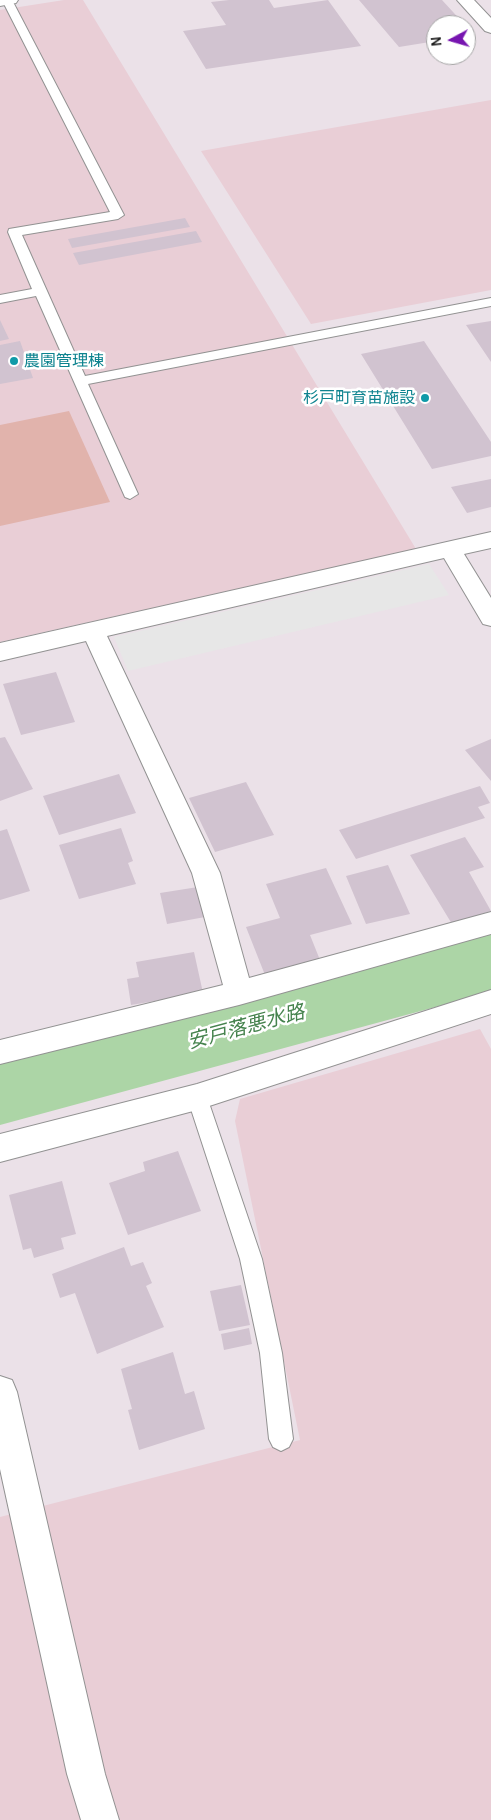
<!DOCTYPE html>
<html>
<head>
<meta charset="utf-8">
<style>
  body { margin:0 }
  #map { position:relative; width:491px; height:1820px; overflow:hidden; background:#ebe1e8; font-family:"Alegreya Sans",sans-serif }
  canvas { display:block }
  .north { position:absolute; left:426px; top:15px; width:50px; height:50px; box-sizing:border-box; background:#fff; border:1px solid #a4a4a4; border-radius:50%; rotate:264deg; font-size:14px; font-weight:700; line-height:20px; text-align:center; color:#1b1b1b }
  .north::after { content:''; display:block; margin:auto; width:18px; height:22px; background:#7715b0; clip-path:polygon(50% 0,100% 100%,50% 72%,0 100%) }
</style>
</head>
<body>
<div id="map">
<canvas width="491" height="1820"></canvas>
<div class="north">N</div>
</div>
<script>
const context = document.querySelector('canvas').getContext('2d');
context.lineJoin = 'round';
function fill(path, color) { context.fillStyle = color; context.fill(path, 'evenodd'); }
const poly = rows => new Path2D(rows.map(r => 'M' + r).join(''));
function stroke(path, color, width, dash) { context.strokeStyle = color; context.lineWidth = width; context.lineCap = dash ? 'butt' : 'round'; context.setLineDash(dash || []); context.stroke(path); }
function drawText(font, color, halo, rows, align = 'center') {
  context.font = font + ' "Alegreya Sans","Noto Sans JP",sans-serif'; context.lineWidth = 5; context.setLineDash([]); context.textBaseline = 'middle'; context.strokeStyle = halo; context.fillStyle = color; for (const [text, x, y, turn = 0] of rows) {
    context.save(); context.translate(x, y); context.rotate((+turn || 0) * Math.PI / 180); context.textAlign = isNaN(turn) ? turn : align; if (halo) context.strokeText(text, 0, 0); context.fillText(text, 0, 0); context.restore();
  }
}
fill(poly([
  [64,0,83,0,416,549,0,642,0,10],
  [491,100,491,290,311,324,201,151],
  [480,1029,491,1049,491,1820,0,1820,0,1517,300,1440,235,1121,240,1099]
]), '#e9ced6');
fill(poly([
  [69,411,110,502,0,526,0,425]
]), '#e1b3ac');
fill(poly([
  [429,564,449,595,128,671,114,637]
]), '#e7e7e7');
fill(poly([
  [491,932,491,992,0,1125,0,1059,491,932]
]), '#acd5a6');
fill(poly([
  [229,0,269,0,274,8,328,0,361,46,206,69,183,31,226,25,211,2],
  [359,0,442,0,465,25,436,25,436,41,399,47],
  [185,218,190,227,72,248,68,239],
  [196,231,202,242,79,265,73,253],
  [0,320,9,339,0,341],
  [491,321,491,362,466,325],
  [20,341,33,378,0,384,0,345],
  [424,341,491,442,491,456,432,469,361,354],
  [491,479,491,507,467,513,451,487],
  [56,672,75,722,21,735,3,684],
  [5,737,33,789,0,801,0,738],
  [491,739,491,781,465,750],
  [119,774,136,813,59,835,43,796],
  [246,782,274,835,215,852,189,798],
  [480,786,490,803,478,807,485,818,356,859,339,830],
  [121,828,133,861,128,863,136,884,79,899,59,845],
  [7,829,30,891,0,900,0,831],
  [465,837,484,867,469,872,491,911,452,924,410,855],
  [388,865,410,914,366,924,346,876],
  [326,868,352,924,310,935,320,960,265,975,246,927,280,918,266,884],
  [198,887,205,917,167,924,160,893],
  [194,952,203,993,131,1005,127,979,139,977,136,962],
  [178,1151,201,1211,128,1235,109,1183,145,1171,143,1162],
  [62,1181,76,1234,61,1238,64,1249,34,1258,31,1248,23,1250,9,1195],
  [124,1247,131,1266,143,1262,152,1283,146,1286,164,1327,97,1354,75,1293,60,1298,52,1274],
  [241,1285,250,1325,219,1331,210,1291],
  [249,1328,252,1344,224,1350,221,1334],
  [173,1352,185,1394,194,1391,205,1429,139,1450,128,1410,132,1409,121,1369]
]), '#d1c3d0');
const lane = poly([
  [2,0,12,0,124,215,118,219,22,235,85,376,491,298,491,306,88,384,138,494,130,499,125,497,36,296,0,303,0,295,32,289,8,232,9,229,110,212,2,0],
  [197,1088,204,1091,207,1097,262,1259,282,1353,293,1439,289,1447,281,1451,273,1447,269,1439,260,1353,240,1259,187,1097,190,1091,197,1088]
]);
const street = poly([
  [0,0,18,0,16,3,0,6,0,0],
  [457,0,474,0,491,18,491,33,485,31,457,0],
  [491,532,491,548,464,554,491,598,491,626,483,624,444,558,107,636,220,873,249,978,491,912,491,934,239,1005,0,1064,0,1040,223,985,192,873,86,641,0,661,0,643,491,532],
  [491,990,491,1014,197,1110,0,1162,0,1134,197,1084,491,990],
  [0,1376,12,1380,17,1392,105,1774,119,1820,81,1820,67,1774,0,1469,0,1376]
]);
stroke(lane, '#929292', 2);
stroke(street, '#929292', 2);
fill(lane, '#fff');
fill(street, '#fff');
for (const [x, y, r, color] of [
  [14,361,5,"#0f9aa8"],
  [425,398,5,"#0f9aa8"]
]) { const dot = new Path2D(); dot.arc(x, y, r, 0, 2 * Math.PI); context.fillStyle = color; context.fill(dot); stroke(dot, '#fff', 2); }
drawText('16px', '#0d838f', '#fff', [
  ["農園管理棟",24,361],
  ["杉戸町育苗施設",415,398,"right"]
], 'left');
drawText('italic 20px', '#46834e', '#fff', [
  ["安戸落悪水路",246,1027,-15]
]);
</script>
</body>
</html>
